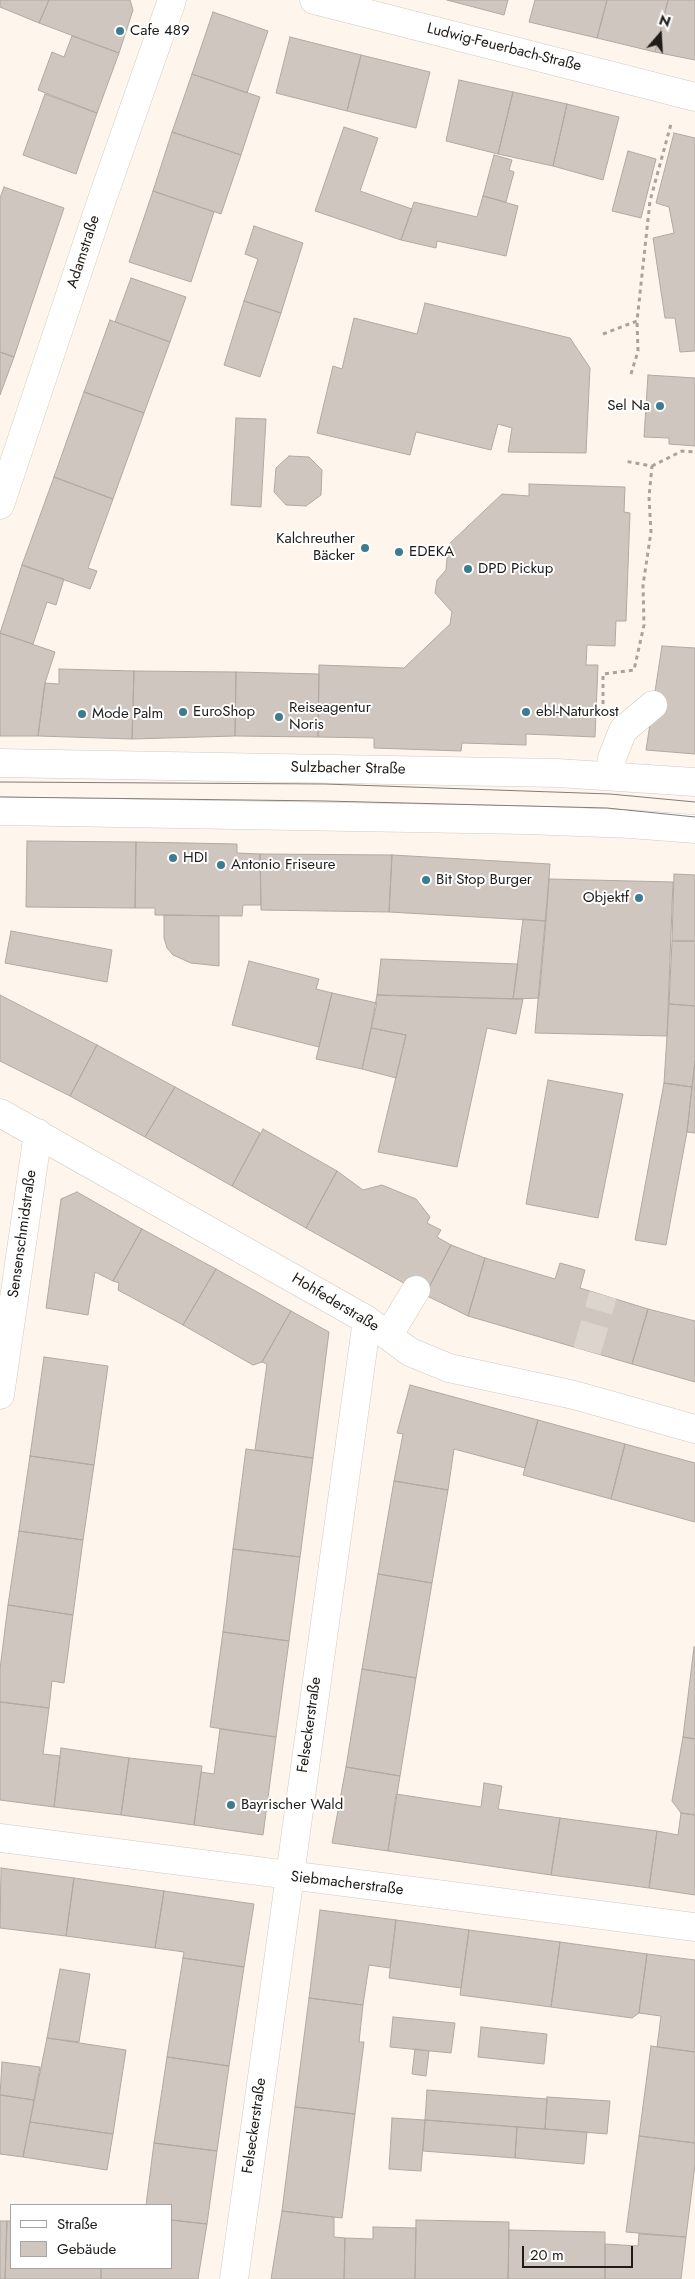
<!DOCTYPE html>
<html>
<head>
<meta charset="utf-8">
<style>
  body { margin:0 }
  #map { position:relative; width:695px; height:2279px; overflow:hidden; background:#fef6ed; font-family:Jost,sans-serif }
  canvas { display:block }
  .legend { position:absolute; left:10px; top:2204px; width:162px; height:65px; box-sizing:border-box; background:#fff; border:1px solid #a5a4a3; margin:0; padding:6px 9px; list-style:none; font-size:15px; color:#1e1b18 }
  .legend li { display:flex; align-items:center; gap:10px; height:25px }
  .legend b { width:25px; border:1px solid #a5a4a3 }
  .north { position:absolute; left:635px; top:10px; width:50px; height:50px; -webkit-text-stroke:4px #fff; paint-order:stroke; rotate:19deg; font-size:14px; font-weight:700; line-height:20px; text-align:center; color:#1e1b18 }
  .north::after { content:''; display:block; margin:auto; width:18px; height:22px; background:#1e1b18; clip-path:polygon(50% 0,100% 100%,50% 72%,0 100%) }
  .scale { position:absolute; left:522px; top:2246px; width:111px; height:22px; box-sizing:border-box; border:2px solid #1e1b18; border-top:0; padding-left:6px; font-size:15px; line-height:18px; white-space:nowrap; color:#1e1b18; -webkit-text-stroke:4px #fff; paint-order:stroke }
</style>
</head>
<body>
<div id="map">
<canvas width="695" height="2279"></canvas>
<ul class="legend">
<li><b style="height:6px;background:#fff"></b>Straße</li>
<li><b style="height:14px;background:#cfc7bf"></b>Gebäude</li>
</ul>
<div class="north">N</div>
<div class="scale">20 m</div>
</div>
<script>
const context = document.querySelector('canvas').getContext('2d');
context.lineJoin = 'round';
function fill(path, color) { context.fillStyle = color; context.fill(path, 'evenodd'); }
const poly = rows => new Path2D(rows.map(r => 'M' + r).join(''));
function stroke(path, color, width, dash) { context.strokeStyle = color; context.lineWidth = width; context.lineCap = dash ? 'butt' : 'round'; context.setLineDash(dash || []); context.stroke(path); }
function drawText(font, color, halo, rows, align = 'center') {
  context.font = font + ' Jost,sans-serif'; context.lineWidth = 4; context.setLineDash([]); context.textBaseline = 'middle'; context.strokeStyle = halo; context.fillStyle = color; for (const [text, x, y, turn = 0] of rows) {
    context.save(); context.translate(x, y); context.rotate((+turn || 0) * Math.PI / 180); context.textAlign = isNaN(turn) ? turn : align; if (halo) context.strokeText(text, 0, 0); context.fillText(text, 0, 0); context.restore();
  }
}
const building = poly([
  [0,0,49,0,39,23,0,7,0,0],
  [49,0,130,0,133,10,119,53,39,23,49,0],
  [447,0,508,0,504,15,447,0],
  [535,0,607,0,597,38,529,22,535,0],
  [607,0,668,0,655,52,597,38,607,0],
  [668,0,695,0,695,60,655,52,668,0],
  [213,12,268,31,247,93,192,74,213,12],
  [72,36,119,53,97,113,38,90,52,52,64,57,72,36],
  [290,37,361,55,347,111,276,93,290,37],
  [361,55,430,72,416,128,347,111,361,55],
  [192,74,260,97,241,155,172,132,192,74],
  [459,80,513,92,498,154,446,141,459,80],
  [513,92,567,104,553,166,498,154,513,92],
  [45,94,97,113,76,174,23,155,45,94],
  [567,104,619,117,603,180,553,166,567,104],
  [344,127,378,138,360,191,412,209,401,240,315,211,344,127],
  [172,132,241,155,221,214,153,191,172,132],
  [674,133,695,138,695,351,680,352,675,318,665,318,653,238,674,233,669,207,656,203,674,133],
  [628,151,656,159,641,218,612,211,628,151],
  [494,155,512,160,509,170,514,172,506,202,483,196,494,155],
  [4,187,64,208,14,357,0,352,0,198,4,187],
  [153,191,214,212,191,282,129,262,153,191],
  [483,196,518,206,506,256,437,241,436,248,401,240,414,202,477,217,483,196],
  [254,226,303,243,281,313,244,301,258,259,245,254,254,226],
  [131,278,186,297,170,342,115,322,131,278],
  [244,301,281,313,260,377,224,365,244,301],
  [425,303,570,338,590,368,586,453,508,452,512,428,498,424,491,450,416,432,410,455,317,433,333,366,342,369,354,318,417,334,425,303],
  [110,320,170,342,144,413,84,392,110,320],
  [0,352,14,357,0,395,0,352],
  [648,375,695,378,695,446,669,444,669,438,644,437,648,375],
  [84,392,144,413,113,499,54,477,84,392],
  [236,418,266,419,261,507,231,505,236,418],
  [289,456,309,457,322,470,321,495,306,506,286,505,274,492,276,468,289,456],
  [54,477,113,499,88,568,97,571,90,589,22,565,54,477],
  [529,484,625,487,624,512,630,513,626,621,616,621,615,646,587,645,586,665,598,665,595,737,526,734,526,745,462,743,461,751,374,748,374,738,318,737,319,665,404,668,450,624,452,612,435,593,437,580,446,570,448,545,502,494,529,496,529,484],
  [22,565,64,579,56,605,47,602,33,644,0,633,22,565],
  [0,633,55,652,45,683,38,736,0,736,0,633],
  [662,646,695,648,695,754,646,750,662,646],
  [59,669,134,671,132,739,38,736,45,683,59,684,59,669],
  [134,671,236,672,235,736,132,739,134,671],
  [236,672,319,674,318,737,235,736,236,672],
  [27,841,136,842,135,908,26,907,27,841],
  [136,842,237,844,237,853,260,854,261,905,243,905,242,916,155,915,155,908,135,908,136,842],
  [260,854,392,855,389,912,261,910,260,854],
  [392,855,550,864,546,921,389,912,392,855],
  [674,874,695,875,695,941,672,941,674,874],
  [549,879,673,882,667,1036,535,1033,549,879],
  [164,915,219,916,219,966,191,963,173,955,167,948,164,938,164,915],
  [523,919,546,921,539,998,513,999,523,919],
  [11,931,112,950,107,982,5,963,11,931],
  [672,941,695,941,695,1006,669,1004,672,941],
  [381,959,518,964,513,999,377,995,381,959],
  [249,961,319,979,316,989,332,993,319,1047,232,1025,249,961],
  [332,993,377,1003,362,1069,316,1059,332,993],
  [0,995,97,1045,70,1096,0,1061,0,995],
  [377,995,523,999,516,1034,487,1028,457,1167,378,1152,406,1035,371,1028,377,995],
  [669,1004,695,1006,695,1061,692,1087,664,1083,669,1004],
  [371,1028,406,1035,396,1078,362,1069,371,1028],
  [97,1045,175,1087,145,1137,70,1096,97,1045],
  [695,1061,695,1133,687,1132,695,1061],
  [548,1080,623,1094,598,1218,526,1204,548,1080],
  [664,1083,692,1087,687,1132,666,1245,635,1240,664,1083],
  [175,1087,260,1133,232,1186,145,1137,175,1087],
  [263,1129,337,1171,306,1228,232,1186,263,1129],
  [337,1171,363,1190,382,1185,416,1199,430,1217,427,1223,441,1230,437,1237,451,1245,425,1295,306,1228,337,1171],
  [77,1192,142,1229,113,1281,95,1272,88,1315,46,1308,61,1199,77,1192],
  [142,1229,216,1269,183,1325,118,1290,119,1283,113,1281,142,1229],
  [451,1245,485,1258,468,1316,425,1295,451,1245],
  [485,1258,555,1279,560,1263,585,1270,580,1288,648,1309,632,1364,468,1316,485,1258],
  [216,1269,291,1311,262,1362,253,1365,183,1325,216,1269],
  [648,1309,695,1321,695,1382,632,1364,648,1309],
  [291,1311,329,1332,313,1458,255,1450,267,1364,262,1362,291,1311],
  [44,1357,108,1366,94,1465,30,1456,44,1357],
  [410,1385,538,1420,525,1468,454,1449,448,1490,394,1481,403,1434,397,1433,410,1385],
  [538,1420,625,1444,611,1499,523,1475,538,1420],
  [625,1444,695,1463,695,1522,611,1499,625,1444],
  [246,1449,313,1458,300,1557,233,1549,246,1449],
  [30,1456,94,1465,83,1540,19,1531,30,1456],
  [394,1481,448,1490,432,1583,378,1574,394,1481],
  [19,1531,83,1540,73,1615,8,1605,19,1531],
  [233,1549,300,1557,289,1641,223,1632,233,1549],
  [378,1574,432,1583,416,1678,362,1669,378,1574],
  [8,1605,73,1615,64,1683,52,1681,49,1708,0,1702,0,1669,8,1605],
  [223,1632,289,1641,276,1737,210,1727,223,1632],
  [694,1647,695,1647,695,1739,683,1737,694,1647],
  [362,1669,416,1678,400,1776,346,1767,362,1669],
  [0,1702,49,1708,43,1754,60,1756,54,1807,0,1800,0,1702],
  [220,1729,276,1737,263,1835,194,1825,201,1772,214,1774,220,1729],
  [683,1737,695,1739,695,1815,681,1813,672,1801,683,1737],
  [61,1748,129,1758,121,1815,54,1807,61,1748],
  [129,1758,202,1766,194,1825,121,1815,129,1758],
  [346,1767,400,1776,388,1851,332,1843,346,1767],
  [484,1783,502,1786,498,1809,560,1818,551,1875,388,1851,396,1794,481,1807,484,1783],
  [681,1813,695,1815,695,1895,649,1888,657,1831,678,1835,681,1813],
  [560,1818,657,1831,649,1888,551,1875,560,1818],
  [1,1868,74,1878,66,1936,0,1928,1,1868],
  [74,1878,164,1891,155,1948,66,1936,74,1878],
  [164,1891,254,1904,244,1967,183,1958,184,1952,155,1948,164,1891],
  [320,1910,396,1920,390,1968,369,1965,363,2005,309,1998,320,1910],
  [396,1920,469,1930,461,1988,389,1978,396,1920],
  [469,1930,560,1942,551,2007,460,1995,469,1930],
  [560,1942,647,1954,639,2013,632,2018,551,2007,560,1942],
  [647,1954,695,1960,695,2052,657,2047,661,2016,639,2013,647,1954],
  [183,1958,244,1967,229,2066,167,2057,183,1958],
  [60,1969,90,1974,79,2042,47,2038,60,1969],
  [309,1998,363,2005,359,2042,364,2042,355,2114,295,2107,309,1998],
  [393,2017,455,2023,451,2053,390,2047,393,2017],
  [481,2027,547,2034,544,2064,478,2057,481,2027],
  [47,2038,126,2050,113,2134,30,2122,47,2038],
  [651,2046,695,2052,695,2143,639,2136,651,2046],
  [415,2049,429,2051,426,2076,412,2074,415,2049],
  [167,2057,229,2066,217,2151,154,2143,167,2057],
  [2,2062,40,2067,34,2100,0,2095,2,2062],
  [427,2090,547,2099,545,2129,425,2120,427,2090],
  [0,2095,34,2100,23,2157,0,2154,0,2095],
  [547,2097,610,2101,607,2134,545,2129,547,2097],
  [295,2107,355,2114,342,2218,282,2211,295,2107],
  [392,2118,425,2120,421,2171,389,2169,392,2118],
  [425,2120,517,2127,515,2158,423,2151,425,2120],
  [30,2122,113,2134,107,2170,23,2157,30,2122],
  [517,2127,587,2132,584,2164,515,2158,517,2127],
  [639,2136,695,2143,695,2165,686,2237,626,2232,639,2136],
  [154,2143,217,2151,207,2224,171,2220,171,2205,146,2205,154,2143],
  [282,2211,334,2217,334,2237,345,2238,344,2279,271,2279,282,2211],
  [171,2220,207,2224,198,2279,101,2279,101,2268,171,2268,171,2220],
  [416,2220,509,2222,508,2279,415,2279,416,2220],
  [0,2221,7,2221,5,2279,0,2279,0,2221],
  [7,2221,11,2221,11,2268,101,2268,101,2279,5,2279,7,2221],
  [373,2227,416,2228,415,2279,344,2279,345,2238,373,2239,373,2227],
  [509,2230,605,2232,605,2279,508,2279,509,2230],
  [639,2234,686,2237,681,2279,605,2279,605,2244,638,2246,639,2234]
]);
fill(building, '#cfc7bf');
stroke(building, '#b1aaa2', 1);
stroke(poly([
  [587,1351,603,1295]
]), '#dcd5cd', 28, [28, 14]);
const minor = poly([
  [314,0,695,97],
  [0,505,99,208,172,0],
  [609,776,612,758,623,730,653,705],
  [0,1113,367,1320,410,1352,449,1368,574,1395,695,1429],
  [388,1336,416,1290],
  [0,1395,38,1133],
  [0,1838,695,1927],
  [234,2279,367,1320]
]);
const major = poly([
  [0,763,557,773,695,782],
  [0,811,526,820,630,824,695,829]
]);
stroke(minor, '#d0c9c0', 29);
stroke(major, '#d0c9c0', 29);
stroke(poly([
  [603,334,637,321,650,201,671,124],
  [631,374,638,351,637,321],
  [652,466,682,451,695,452],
  [603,704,603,674,634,670,644,625,643,585,651,532,649,497,652,466,624,461]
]), '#a9a39c', 3, [4, 4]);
stroke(minor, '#fff', 28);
stroke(major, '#fff', 28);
stroke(poly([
  [0,782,325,784,610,794,695,802],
  [0,797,325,801,607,808,695,817]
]), '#827d77', 1);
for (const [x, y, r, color] of [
  [120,31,5,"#3c7c8f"],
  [660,406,5,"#3c7c8f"],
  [365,548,5,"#3c7c8f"],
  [399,552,5,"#3c7c8f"],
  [468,569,5,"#3c7c8f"],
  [183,712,5,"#3c7c8f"],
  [526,712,5,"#3c7c8f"],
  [82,714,5,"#3c7c8f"],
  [279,717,5,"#3c7c8f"],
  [173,858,5,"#3c7c8f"],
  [221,865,5,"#3c7c8f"],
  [426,880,5,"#3c7c8f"],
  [639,898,5,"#3c7c8f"],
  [231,1805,5,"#3c7c8f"]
]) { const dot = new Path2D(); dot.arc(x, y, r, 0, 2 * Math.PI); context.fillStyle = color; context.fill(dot); stroke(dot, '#fff', 2); }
drawText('15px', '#1e1b18', '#fff', [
  ["Cafe 489",130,31],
  ["Sel Na",650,406,"right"],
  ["Kalchreuther",355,539,"right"],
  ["Bäcker",355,556,"right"],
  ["EDEKA",409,552],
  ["DPD Pickup",478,569],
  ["Reiseagentur",289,708],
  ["Noris",289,725],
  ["EuroShop",193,712],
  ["ebl-Naturkost",536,712],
  ["Mode Palm",92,714],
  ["HDI",183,858],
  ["Antonio Friseure",231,865],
  ["Bit Stop Burger",436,880],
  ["Objektf",629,898,"right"],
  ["Bayrischer Wald",241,1805]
], 'left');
drawText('15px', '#1e1b18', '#fff', [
  ["Ludwig-Feuerbach-Straße",504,48,14],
  ["Adamstraße",84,252,-72],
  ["Sulzbacher Straße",348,769,1],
  ["Sensenschmidstraße",23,1234,-82],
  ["Hohfederstraße",335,1303,31],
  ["Felseckerstraße",310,1725,-82],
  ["Siebmacherstraße",347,1884,7],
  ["Felseckerstraße",255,2126,-82]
]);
</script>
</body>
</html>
